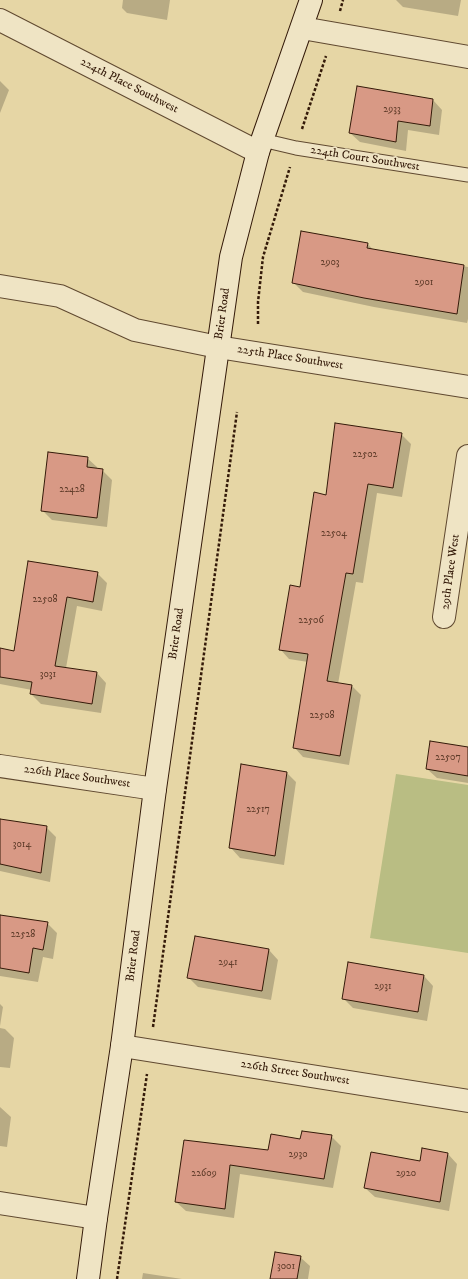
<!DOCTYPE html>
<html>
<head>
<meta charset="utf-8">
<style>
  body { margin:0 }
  canvas { display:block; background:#e6d6a5 }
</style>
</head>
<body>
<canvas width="468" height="1279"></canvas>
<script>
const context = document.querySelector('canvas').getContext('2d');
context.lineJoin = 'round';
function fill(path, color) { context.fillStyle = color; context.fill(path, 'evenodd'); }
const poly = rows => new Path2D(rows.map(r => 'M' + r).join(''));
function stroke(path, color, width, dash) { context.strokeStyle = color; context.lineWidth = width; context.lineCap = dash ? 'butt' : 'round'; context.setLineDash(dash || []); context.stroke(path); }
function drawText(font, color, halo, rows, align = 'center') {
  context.font = font + ' "IM FELL DW Pica",serif'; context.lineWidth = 3.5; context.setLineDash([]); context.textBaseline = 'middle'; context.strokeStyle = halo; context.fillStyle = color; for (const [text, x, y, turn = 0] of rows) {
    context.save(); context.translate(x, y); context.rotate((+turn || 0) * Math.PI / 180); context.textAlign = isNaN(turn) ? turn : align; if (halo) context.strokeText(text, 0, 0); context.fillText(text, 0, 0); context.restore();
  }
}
fill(poly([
  [396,774,468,785,468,953,370,938]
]), '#b9bd83');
fill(poly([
  [123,0,170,0,167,20,127,13,122,8],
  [396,0,461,0,458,16,403,7],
  [0,81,9,90,0,113],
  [433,100,442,110,439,135,408,130,406,151,360,142,350,133],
  [368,244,374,251,468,267,468,319,467,323,374,307,303,292,294,283],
  [401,434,411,444,402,497,377,493,363,583,356,582,338,684,352,686,361,695,349,765,303,757,294,747,308,662,289,659,280,649,301,588,327,496],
  [87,458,97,467,97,469,102,470,112,480,107,527,52,520,42,510],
  [29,562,97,573,107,583,102,611,77,606,66,668,97,673,106,683,101,713,41,704,31,694,32,690,0,684,0,649,15,652],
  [468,748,468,783,437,778,427,769],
  [287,773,296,782,284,865,240,858,231,848],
  [0,820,46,827,56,837,50,882,0,871],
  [0,916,47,923,57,933,53,959,43,957,38,982,0,976],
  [195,937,269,950,278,960,271,1000,198,987,188,977],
  [349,963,424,976,433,986,427,1021,353,1008,343,998],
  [0,1004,3,1007,0,1026],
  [0,1028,5,1029,14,1038,10,1068,0,1067],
  [0,1107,11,1117,7,1147,0,1146],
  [331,1136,341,1146,333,1188,240,1174,234,1218,186,1211,176,1202,185,1141,269,1151,301,1140],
  [423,1150,448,1154,457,1164,449,1211,375,1197,365,1188,421,1162],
  [300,1257,310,1266,308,1279,271,1279],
  [143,1273,182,1279,142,1279]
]), '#0003');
const building = poly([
  [357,86,433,99,430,126,398,121,396,142,349,133,357,86],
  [301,231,368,243,367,248,464,265,457,314,364,298,292,283,301,231],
  [335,423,402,433,393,488,368,484,353,574,346,573,327,681,352,685,340,756,293,748,308,654,279,650,290,585,300,587,314,492,326,495,335,423],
  [48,452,88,457,87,467,103,469,97,518,41,511,48,452],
  [28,561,98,572,93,602,67,597,55,666,97,672,92,704,30,694,32,682,0,677,0,648,14,651,28,561],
  [430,741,468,747,468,776,426,769,430,741],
  [241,764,287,772,275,856,229,848,241,764],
  [0,819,47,826,41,873,0,864,0,819],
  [0,915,48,922,43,950,33,948,29,973,0,968,0,915],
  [195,936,269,949,262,991,187,978,195,936],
  [348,962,424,975,418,1012,342,999,348,962],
  [302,1131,332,1135,324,1179,230,1165,225,1209,175,1202,184,1140,268,1150,271,1134,300,1139,302,1131],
  [422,1148,448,1153,440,1202,364,1188,371,1152,420,1161,422,1148],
  [275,1252,301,1256,297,1279,270,1279,275,1252]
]);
fill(building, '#d89985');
stroke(building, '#341a09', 1);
const lane = poly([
  [262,140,296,148,468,175]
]);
const street = poly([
  [0,20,258,152],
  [302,28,468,57],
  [0,286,60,296,135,330,218,347,468,387],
  [444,617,468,456],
  [0,766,155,789],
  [122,1046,468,1101],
  [0,1203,96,1218]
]);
const secondary = poly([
  [88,1279,96,1218,122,1046,155,789,231,257,258,152,311,0]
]);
stroke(lane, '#604930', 15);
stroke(street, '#604930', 24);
stroke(secondary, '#341a09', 24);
stroke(poly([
  [340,11,343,0],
  [302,129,326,56],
  [258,324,258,302,263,257,290,167],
  [153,1027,237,412],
  [117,1279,147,1074]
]), '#341a09', 2.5, [3, 2]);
stroke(lane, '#efe4c4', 13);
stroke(street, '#efe4c4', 22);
stroke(secondary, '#efe4c4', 22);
drawText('10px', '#5d3a28', null, [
  ["2933",392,110],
  ["2903",330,263],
  ["2901",424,283],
  ["22502",365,455],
  ["22428",72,490],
  ["22504",334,534],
  ["22508",45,600],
  ["22506",311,621],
  ["3031",48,675],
  ["22508",322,716],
  ["22507",448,758],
  ["22517",258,810],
  ["3014",22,845],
  ["22528",23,935],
  ["2941",228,963],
  ["2931",383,987],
  ["2930",298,1155],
  ["22609",204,1174],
  ["2920",406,1174],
  ["3001",286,1267]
]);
drawText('12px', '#341a09', '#efe4c4', [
  ["224th Place Southwest",129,86,27],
  ["224th Court Southwest",365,159,9],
  ["Brier Road",223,314,-82],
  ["225th Place Southwest",290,358,9],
  ["29th Place West",451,572,-82],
  ["Brier Road",177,634,-82],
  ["226th Place Southwest",77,777,8],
  ["Brier Road",134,956,-83],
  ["226th Street Southwest",295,1073,9]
]);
</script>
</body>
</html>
